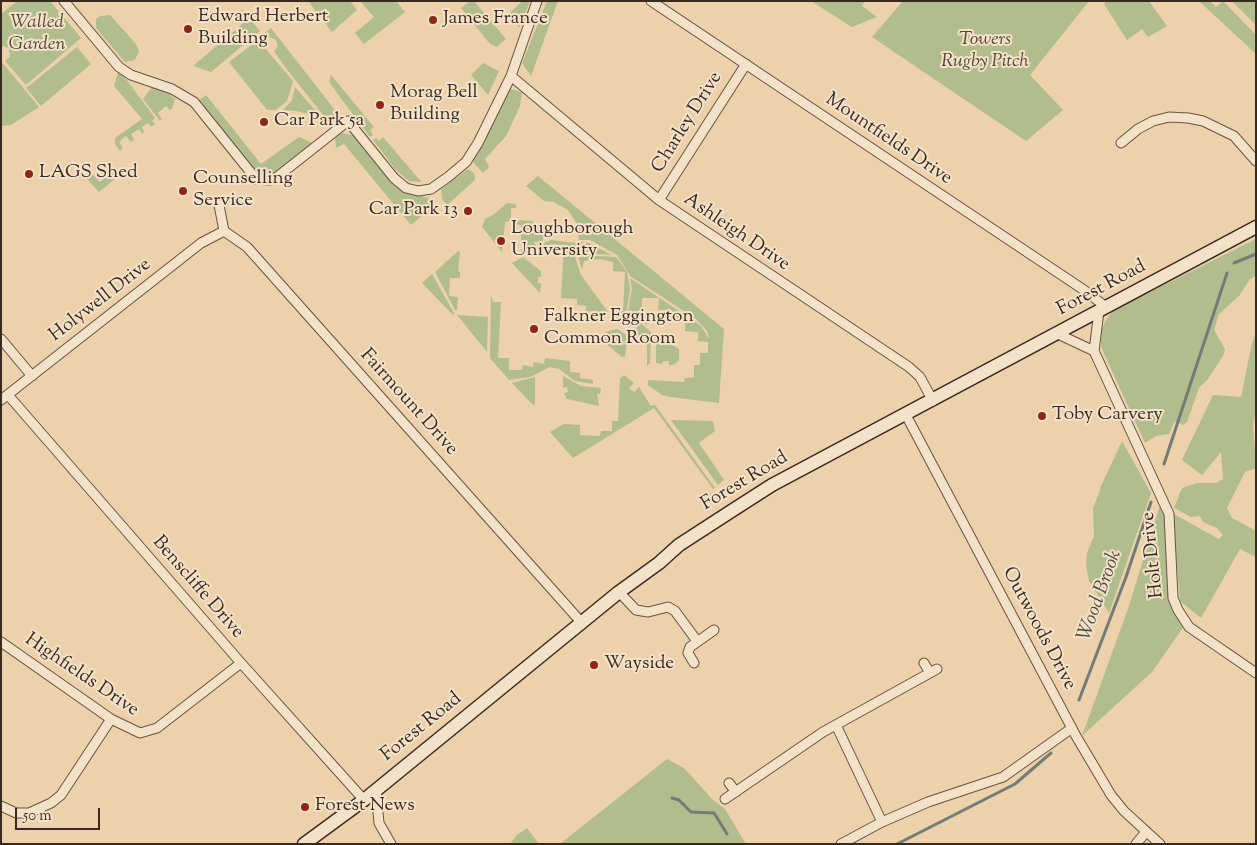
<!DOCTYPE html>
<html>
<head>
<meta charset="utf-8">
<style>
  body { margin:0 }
  #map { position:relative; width:1257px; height:845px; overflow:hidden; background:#ecd1aa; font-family:"Sorts Mill Goudy",serif }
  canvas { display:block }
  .frame { position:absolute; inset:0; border:2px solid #382a22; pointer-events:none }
  .scale { position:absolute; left:15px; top:808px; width:85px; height:22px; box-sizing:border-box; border:2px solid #382a22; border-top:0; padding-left:6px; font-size:15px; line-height:18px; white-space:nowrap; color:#382a22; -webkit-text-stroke:4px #f3e1c8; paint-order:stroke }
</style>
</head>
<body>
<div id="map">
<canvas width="1257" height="845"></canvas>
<div class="frame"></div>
<div class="scale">50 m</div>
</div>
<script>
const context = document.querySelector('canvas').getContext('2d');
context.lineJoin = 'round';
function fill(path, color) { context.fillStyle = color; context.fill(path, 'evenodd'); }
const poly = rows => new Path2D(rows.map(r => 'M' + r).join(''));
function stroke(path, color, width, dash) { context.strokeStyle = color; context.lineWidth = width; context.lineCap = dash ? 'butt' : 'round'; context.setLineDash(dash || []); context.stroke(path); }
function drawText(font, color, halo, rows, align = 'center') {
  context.font = font + ' "Sorts Mill Goudy",serif'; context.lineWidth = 4; context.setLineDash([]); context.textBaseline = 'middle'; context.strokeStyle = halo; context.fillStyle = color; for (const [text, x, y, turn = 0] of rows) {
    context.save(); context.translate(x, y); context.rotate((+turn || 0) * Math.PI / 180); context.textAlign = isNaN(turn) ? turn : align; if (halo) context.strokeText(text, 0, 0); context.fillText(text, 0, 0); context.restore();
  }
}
fill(poly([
  [17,1,50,1,81,38,26,85,5,61,10,57,9,48,1,46,1,14],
  [308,1,350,1,357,10,332,32],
  [360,1,396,1,405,12,364,44,355,33,374,17],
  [470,1,474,1,506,39,497,47,490,44,461,8],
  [522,1,530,1,519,28,509,14],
  [547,1,558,1,531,76,522,63],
  [811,1,865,1,862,6,877,17,852,27],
  [903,1,1089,1,1030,75,1063,110,1026,141,872,37],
  [1106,1,1149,1,1167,26,1148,37,1142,29,1127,40,1104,4],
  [1199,1,1210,1,1216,7,1223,1,1256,35,1256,54],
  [1232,1,1255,1,1256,25],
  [241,8,260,31,211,72,193,66,248,19],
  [110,15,136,44,139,51,135,60,125,62,96,28,96,19,100,16],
  [271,28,338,114,338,123,327,120,285,67,274,51,278,46,276,40,270,37,265,39,262,35],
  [258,40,293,81,287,101,276,110,267,110,229,62],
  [77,47,91,64,41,106,26,88],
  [1,61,39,107,11,125,1,126],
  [483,63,499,71,488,95,471,75],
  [118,72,126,79,155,118,152,121,155,124,151,127,148,123,142,127,144,132,142,134,139,129,131,134,134,140,131,142,126,136,119,142,123,148,120,151,115,144,115,138,142,119,114,86],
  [331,75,374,127,370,130,373,135,370,137,337,93,329,82],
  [152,87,168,93,175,99,172,109,170,110,166,106,158,113,162,119,160,121,143,99],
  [295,87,321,117,296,111,283,110,292,100],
  [511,89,522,92,520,106,506,136,485,159,489,167,483,173,473,162,473,158,506,93],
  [206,95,261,164,299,137,315,144,269,177,258,177,197,102],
  [340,133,353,135,403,192,429,198,439,212,435,215,430,209,411,225,344,144,336,148,335,137],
  [383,137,418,178,422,182,409,181,395,169,373,140,376,138,379,141],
  [116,168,121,174,99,192,86,178,91,173,100,182],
  [468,169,474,173,475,180,447,205,442,199,441,189],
  [538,176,724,329,719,403,670,397,662,395,648,385,648,380,684,382,685,378,694,377,694,365,700,365,700,353,708,353,708,342,698,341,698,332,685,331,685,321,672,321,672,310,658,310,659,298,642,298,642,313,648,313,647,325,628,311,632,289,630,278,701,326,709,339,707,331,696,319,630,276,617,255,590,240,579,240,577,224,568,210,554,202,544,201,526,186],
  [507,203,516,204,516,208,511,208,511,221,505,222,502,252,482,227,485,219,493,215],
  [513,220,533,221,535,227,543,227,543,241,534,242,536,246,521,256,521,249,527,249,527,244,521,243,521,225,513,224],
  [1256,239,1256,276,1250,279,1239,296,1219,314,1214,330,1225,349,1223,356,1208,379,1199,388,1187,422,1183,425,1175,421,1169,434,1156,436,1145,443,1101,347,1101,331,1106,320,1114,310],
  [551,240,576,243,575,257,581,275,608,312,586,311,586,306,577,305,577,299,561,298,564,245,550,244,549,247,544,247,544,243],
  [578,242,589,243,612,255,578,253],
  [458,251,460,252,458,271,460,272,460,278,450,278,449,296,458,297,457,310,455,310,435,272],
  [578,255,616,257,627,272,630,289,626,315,622,319,615,318,611,312,623,311,625,272,613,271,613,262,600,259,584,261,582,270],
  [523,257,541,271,541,277,538,277,538,283,541,283,540,293,512,263],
  [432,274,454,313,453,315,422,283],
  [491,295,493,302,501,302,498,358,509,358,509,370,522,370,523,365,533,367,534,362,544,364,545,358,570,361,570,372,580,373,580,378,593,380,593,384,575,381,559,369,550,367,530,377,509,380,490,358],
  [629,314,633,316,651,332,650,363,647,366,647,336,636,335,636,339,631,339,630,333,636,330,638,323,633,318,626,318],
  [457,315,488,317,487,352],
  [617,329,628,336,625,357,622,357,605,343,605,332],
  [1256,333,1256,412,1253,425,1256,468,1245,472,1227,508,1232,518,1256,531,1256,557,1240,549,1201,618,1180,601,1172,513,1219,539,1223,535,1217,528,1203,522,1200,516,1191,517,1174,508,1182,488,1197,483,1216,483,1223,479,1221,452,1202,475,1182,460,1213,395,1241,397,1252,343],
  [656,335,679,349,679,361,673,365,669,365,669,361,663,361,662,364,656,363],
  [624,375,634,383,629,388,634,392,639,387,651,406,655,405,715,488,713,489,654,408,573,458,550,432,564,424,580,425,580,435,600,436,601,431,612,431,612,421,618,421,620,378],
  [563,376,581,386,601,388,600,394,597,394,599,406,567,399,564,393,568,392,567,387,563,388],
  [535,377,535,403,534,406,512,383],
  [671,420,713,421,715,431,699,443,724,480,718,485],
  [1122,441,1151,493,1109,613,1089,581,1086,566,1087,553,1094,536,1093,509,1102,484],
  [1160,505,1165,513,1170,600,1184,626,1152,672,1082,736,1129,606],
  [667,759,684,768,713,800,725,809,746,844,560,844],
  [527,828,539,844,510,844,517,835]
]), '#b2bd8d');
stroke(poly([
  [1234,263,1256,254],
  [1164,464,1227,273],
  [1079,700,1126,577,1151,502],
  [672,798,679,800,691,812,714,813,727,834],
  [897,844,1015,784,1051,753]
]), '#737d78', 3);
const street = poly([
  [64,1,119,67,131,75,172,89,194,102,256,179,270,180,277,177,348,121,394,178,406,188,418,191,431,189,448,177,466,162,478,143,511,76,537,1],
  [651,1,1084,290,1106,307],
  [511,76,659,200,909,367,920,377,933,401],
  [1121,143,1138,129,1153,121,1169,117,1188,118,1203,121,1234,136,1256,161],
  [659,200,746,64],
  [219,205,224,231,247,247,581,622],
  [1058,334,1094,351,1099,311],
  [1,339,32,376],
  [1094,351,1169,514,1173,598,1178,610,1189,627,1256,673],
  [8,395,241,663,364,800],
  [1,400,201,243,224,231],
  [906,415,1076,736,1111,795,1124,811,1160,844],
  [619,592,636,610,648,612,668,607,675,611,697,641],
  [1,642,111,719,140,733,157,728,241,663],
  [694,663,688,653,690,647,714,630],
  [924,663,930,673],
  [836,725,882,822],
  [729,783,736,792],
  [376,790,379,823,391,844],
  [725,799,823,732,937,669],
  [1,806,16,813,29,813,51,803,61,795,111,719],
  [841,844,882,822,928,802,1003,777,1072,728],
  [1136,844,1146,832]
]);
const secondary = poly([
  [304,844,364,800,619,592,659,563,679,545,733,510,772,485,1256,227]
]);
stroke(street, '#655444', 11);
stroke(secondary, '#382a22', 15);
stroke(street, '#f3e1c8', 9);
stroke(secondary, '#f3e1c8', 12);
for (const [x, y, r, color] of [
  [433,20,5,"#8f2418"],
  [188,29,5,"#8f2418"],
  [380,105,5,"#8f2418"],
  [264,122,5,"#8f2418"],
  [29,174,5,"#8f2418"],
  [183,191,5,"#8f2418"],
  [468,211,5,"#8f2418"],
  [501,241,5,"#8f2418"],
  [534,329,5,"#8f2418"],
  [1042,416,5,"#8f2418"],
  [594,665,5,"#8f2418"],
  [305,807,5,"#8f2418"]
]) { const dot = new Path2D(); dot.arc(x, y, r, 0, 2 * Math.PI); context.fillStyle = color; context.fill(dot); stroke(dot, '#f3e1c8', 2); }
drawText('19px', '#382a22', '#f3e1c8', [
  ["Edward Herbert",198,18],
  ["Building",198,40],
  ["James France",443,20],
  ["Morag Bell",390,94],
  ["Building",390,116],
  ["Car Park 5a",274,122],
  ["LAGS Shed",39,174],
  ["Counselling",193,180],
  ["Service",193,202],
  ["Car Park 13",458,211,"right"],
  ["Loughborough",511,230],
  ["University",511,252],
  ["Falkner Eggington",544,318],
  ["Common Room",544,340],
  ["Toby Carvery",1052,416],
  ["Wayside",604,665],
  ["Forest News",315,807]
], 'left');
drawText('italic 19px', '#504737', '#f3e1c8', [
  ["Walled",37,24],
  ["Garden",37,46],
  ["Towers",985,41],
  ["Rugby Pitch",985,63]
]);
drawText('19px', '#382a22', '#f3e1c8', [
  ["Charley Drive",688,123,-58],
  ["Mountfields Drive",888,140,34],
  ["Ashleigh Drive",736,233,34],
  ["Forest Road",1102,289,-28],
  ["Holywell Drive",101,301,-38],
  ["Fairmount Drive",408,403,48],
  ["Forest Road",745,482,-31],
  ["Holt Drive",1154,555,-96],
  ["Benscliffe Drive",197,588,49],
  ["Outwoods Drive",1038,629,62],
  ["Highfields Drive",81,676,34],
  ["Forest Road",422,728,-39]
]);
drawText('italic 20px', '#504d46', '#f3e1c8', [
  ["Wood Brook",1101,596,-70]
]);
</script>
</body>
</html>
